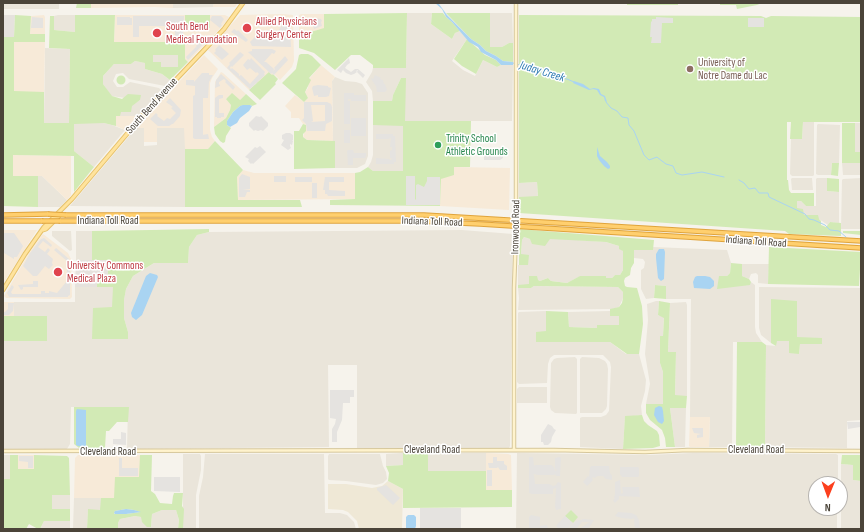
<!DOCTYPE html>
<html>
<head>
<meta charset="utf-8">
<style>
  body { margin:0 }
  #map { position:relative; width:864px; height:532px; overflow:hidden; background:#f6f3ec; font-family:"Sofia Sans Condensed",sans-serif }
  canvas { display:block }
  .frame { position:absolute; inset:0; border:4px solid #4b4439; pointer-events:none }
  .north { position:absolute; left:808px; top:476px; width:40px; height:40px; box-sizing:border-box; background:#fff; border:1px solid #b7b4b0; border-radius:50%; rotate:181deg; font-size:11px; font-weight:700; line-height:16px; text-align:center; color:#4b4439 }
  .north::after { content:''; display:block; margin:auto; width:14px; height:18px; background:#fc3f1d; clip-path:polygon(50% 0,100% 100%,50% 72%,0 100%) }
</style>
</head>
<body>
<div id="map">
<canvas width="864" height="532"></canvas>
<div class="frame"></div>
<div class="north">N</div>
</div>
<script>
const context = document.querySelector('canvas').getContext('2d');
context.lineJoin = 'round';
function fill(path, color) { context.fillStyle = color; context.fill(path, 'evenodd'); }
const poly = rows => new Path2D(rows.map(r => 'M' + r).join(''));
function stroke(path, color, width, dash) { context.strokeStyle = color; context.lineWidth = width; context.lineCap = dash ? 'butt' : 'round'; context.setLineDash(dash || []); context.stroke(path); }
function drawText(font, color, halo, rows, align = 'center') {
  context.font = font + ' "Sofia Sans Condensed",sans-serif'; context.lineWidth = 3; context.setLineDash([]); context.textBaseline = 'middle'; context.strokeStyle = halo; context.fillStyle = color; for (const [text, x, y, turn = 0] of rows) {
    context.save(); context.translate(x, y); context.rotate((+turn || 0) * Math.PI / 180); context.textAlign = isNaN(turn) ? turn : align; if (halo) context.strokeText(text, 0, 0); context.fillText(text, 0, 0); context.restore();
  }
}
fill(poly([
  [3,3,59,3,59,9,3,9],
  [173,3,214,3,213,7,173,8],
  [407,13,432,13,431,24,452,39,455,33,460,31,467,39,452,61,463,70,475,76,483,60,497,67,501,65,513,65,512,121,405,121,405,78,401,78,393,95,392,101,373,101,372,91,366,82,372,72,373,68,406,68],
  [490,13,512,13,513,43,509,43,502,47,490,47],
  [58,15,75,15,75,32,54,30,54,16],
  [45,48,70,49,69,123,44,123],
  [153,55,178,55,178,67,161,67,153,62],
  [135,61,146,63,145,69,162,74,170,80,165,86,129,79,123,73,116,74,113,81,117,87,123,87,130,82,159,88,161,90,138,116,120,116,120,112,140,100,111,96,103,84,103,76,114,64,131,64],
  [335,77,345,81,356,82,362,84,368,93,368,156,365,164,357,168,335,168,335,142,333,141,332,81],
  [803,122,814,122,814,175,813,176,792,176,790,174,791,139,802,139],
  [74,123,104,123,112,125,125,130,94,167,74,151],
  [855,123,861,123,861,152,855,152],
  [818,124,840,125,839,163,832,163,831,175,818,175,816,174,817,125],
  [373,125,403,125,403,171,373,171,368,167,371,162,373,155],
  [185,127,185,207,70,206,136,128,144,128,144,146,157,145,157,128],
  [842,163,861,163,861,175,843,175],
  [38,176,42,176,67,200,60,207,38,207],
  [792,178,812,178,813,190,792,190,791,179],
  [817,178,827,178,827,191,839,192,839,223,830,222,828,225,819,219,804,215,797,208,797,201,801,201,806,206,816,206,816,179],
  [861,178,861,229,841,229,842,180,843,179],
  [537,182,538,197,519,197,519,183],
  [462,230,513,234,510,446,509,448,357,448,357,365,328,365,329,447,127,449,128,407,71,407,70,444,67,449,3,449,3,341,47,341,47,317,14,316,14,302,75,302,75,287,113,287,113,308,92,339,128,339,128,332,124,318,124,300,126,289,133,276,154,263,188,263,189,247,197,235,209,232],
  [52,231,71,231,72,250,70,251,52,236],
  [76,231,92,231,92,260,76,260],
  [524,237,530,239,564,239,606,242,619,246,623,251,623,270,620,275,615,275,612,278,606,278,606,276,581,276,567,283,551,281,548,278,540,281,530,276,529,285,518,285,518,265,519,265,521,254,522,240],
  [653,247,727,250,731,263,730,273,727,276,749,285,751,282,755,285,755,327,756,333,762,342,733,342,732,446,731,447,709,447,710,417,690,417,691,299,666,299,666,286,655,285,654,298,646,299,641,289,641,270,644,268,645,262,643,259,634,258,634,250,653,250],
  [742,264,769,264,768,284,758,283,758,275,756,273,751,274,749,279,742,276],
  [534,286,618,287,623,292,623,298,619,307,613,309,518,310,519,298,518,288,531,288],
  [759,287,861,288,861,420,847,421,847,448,765,447,766,345,776,346,776,341,789,341,799,354,800,344,822,344,822,338,797,338,771,300,771,343,761,335,759,328],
  [656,301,659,301,658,315,664,317,663,336,660,336,660,363,663,372,663,404,646,404,650,384,645,354,648,320,647,304],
  [686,302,687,305,687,396,675,396,676,352,668,352,670,303],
  [546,311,546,332,536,342,610,342,626,354,639,354,646,380,645,391,641,406,642,415,625,417,623,449,580,447,580,418,582,417,601,417,606,415,609,411,611,367,610,362,603,355,554,355,550,358,548,364,547,383,519,384,517,382,518,313,519,312],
  [610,311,611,316,619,316,619,325,598,325,597,328,569,327,568,312],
  [575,357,577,359,577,413,576,414,555,413,551,410,550,407,551,363,554,359,557,358],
  [582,357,599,358,605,361,607,364,608,369,607,406,606,409,602,413,580,413,580,359],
  [519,387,547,387,547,403,517,403,517,389],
  [670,408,686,408,685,447,675,447],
  [403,453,403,465,386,466,386,454],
  [428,453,486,453,486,471,428,471],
  [517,453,650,455,693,453,836,454,838,455,838,484,816,484,816,508,837,508,837,529,516,529],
  [183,454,200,454,201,456,201,470,196,495,196,529,183,529],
  [205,454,324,454,325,513,340,513,347,515,354,522,356,529,199,529,199,496,203,477],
  [329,454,380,454,383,466,386,472,387,479,383,483,376,485,346,481,329,480,328,479,328,456],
  [4,455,10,455,10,480,4,479],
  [841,464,853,465,853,480,861,481,861,529,841,529],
  [52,495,70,495,70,509,52,509],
  [74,498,101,498,101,510,88,510,87,529,73,529],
  [162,510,176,510,179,520,178,529,118,529,118,523,120,519,135,516,142,517,151,527,152,514],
  [44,521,70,521,70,529,40,529]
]), '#eae5da');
fill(poly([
  [91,3,173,3,173,8,154,7,91,8],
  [214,3,238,3,235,7,213,7],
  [282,14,293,15,294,61,292,67,280,80,274,74,258,83,256,83,249,90,208,50,240,15],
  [301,14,324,14,325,28,304,34,299,34,299,15],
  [44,15,45,17,45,34,30,34,31,16],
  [115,15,185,15,185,28,210,28,210,15,225,15,229,17,226,22,188,62,185,59,185,43,114,42],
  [14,42,45,42,44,92,14,92],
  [204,55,218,69,212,78,210,83,210,130,212,137,215,141,208,149,185,149,184,128,157,128,157,142,144,142,144,128,136,128],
  [321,65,335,77,332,81,333,141,307,140,303,137,306,125,303,124,299,118,291,118,291,112,285,106,295,95,304,102,308,98,305,92,308,88,309,79],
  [221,72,223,73,246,94,240,100,226,98,231,105,230,110,226,118,214,127,215,82],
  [116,116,138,116,125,130,116,126],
  [13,155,71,156,71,195,67,200,42,176,13,176],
  [454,167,510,168,509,210,440,206,441,179],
  [243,170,254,173,355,173,355,199,238,200,237,177],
  [3,230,37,230,3,284],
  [43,234,68,253,71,259,72,297,70,299,6,298,4,296,29,253],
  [3,302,14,302,14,316,3,316],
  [690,417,710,417,709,447,690,447,689,446],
  [486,453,508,454,511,455,512,490,486,490],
  [18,455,34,455,34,469,18,469],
  [78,455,145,455,145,477,114,498,74,498,75,458]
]), '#f7ead8');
fill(poly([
  [3,15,15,15,14,37,3,37],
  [76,260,108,260,108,279,97,279,97,287,75,287]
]), '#e6e2dd');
fill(poly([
  [388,481,403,489,402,529,359,529,357,521,348,512,343,510,328,509,328,484,346,484,372,488,382,486]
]), '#efe8d6');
fill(poly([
  [77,3,91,3,91,8,76,8],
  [627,3,678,3,678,5,627,5],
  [720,3,762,3,757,5,737,9,736,5,720,5],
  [407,13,406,68,373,68,373,65,360,55,351,55,335,70,314,53,299,48,299,34,304,34,324,28,324,14],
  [432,13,443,13,446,17,452,22,460,31,455,33,452,39,431,24],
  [446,13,490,13,490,47,502,47,509,43,513,43,513,62,503,61,496,56,486,51,480,45,471,39],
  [15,15,31,16,30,34,45,34,45,42,14,42,14,91,44,92,44,123,69,123,70,49,49,48,50,16,54,16,54,30,75,32,75,15,115,15,114,42,185,42,185,59,188,62,170,80,162,74,145,69,145,63,135,61,131,64,114,64,103,76,103,84,112,96,122,99,128,94,141,95,140,100,132,106,131,112,121,112,120,116,116,116,116,126,104,123,74,124,74,151,94,167,74,192,74,156,13,155,13,176,38,176,38,207,3,206,3,37,14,37],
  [153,55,178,55,178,67,161,67,161,62,153,62],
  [185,15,210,15,210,28,185,28],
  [519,15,761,16,766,18,771,16,861,17,861,122,803,122,802,139,790,139,791,122,787,122,787,180,788,180,789,190,791,193,814,193,814,206,806,206,801,201,797,201,797,208,803,209,804,215,818,215,819,219,821,221,821,225,826,227,830,222,841,223,841,236,789,234,785,231,519,213,519,197,538,196,537,182,519,183],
  [467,39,485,55,496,60,501,65,497,67,483,60,476,74,462,66,454,59],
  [301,54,308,54,312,56,321,65,309,78,311,80,305,92,308,98,304,102,282,83,296,69,299,55],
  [269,72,272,75,273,74,278,79,275,83,276,84,260,100,249,90],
  '116.5 80a4.5 4.5 0 1 1 9 0a4.5 4.5 0 1 1-9 0Z',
  [401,78,406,78,405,121,471,121,470,167,454,167,454,175,441,179,440,206,330,205,330,200,355,199,355,173,360,172,368,167,373,171,403,171,403,126,373,125,373,101,392,101,393,95],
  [232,93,240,100,246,94,257,104,252,106,250,105,240,106,233,112,227,121,227,125,231,128,226,136,225,142,223,143,220,141,215,134,214,127,226,118,230,110,231,105,226,99],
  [842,123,855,123,855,152,861,152,861,163,842,163],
  [303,124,306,125,306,131,303,134,303,137,307,140,335,141,335,168,294,169,294,131,299,131],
  [215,141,243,170,237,177,238,200,300,200,302,207,185,207,185,149,208,149],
  [832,163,839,163,838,176,831,175],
  [827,178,839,179,839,192,827,191],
  [209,229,209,232,197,235,189,247,188,263,154,263,133,276,126,289,124,300,124,318,128,332,128,339,92,339,93,308,112,307,113,287,97,287,97,279,108,279,108,260,92,260,92,231],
  [519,229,654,240,653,250,634,250,634,263,631,268,630,275,625,278,624,281,625,286,627,287,637,288,642,306,643,324,639,354,627,354,610,342,536,342,536,332,546,331,546,311,568,312,569,327,597,328,597,325,619,325,619,316,610,316,610,309,619,307,622,303,623,298,623,292,618,287,534,286,531,288,518,288,518,285,529,284,529,276,537,276,538,280,540,281,548,278,551,281,567,283,580,276,606,276,606,278,612,278,615,275,620,275,623,270,623,251,619,249,619,246,606,242,550,239,545,246,532,244,530,239,524,237,522,240,521,254,529,255,528,265,519,265],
  [843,231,861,231,861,235,843,233],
  [769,247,861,252,859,286,768,284],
  [731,263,742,264,742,276,749,279,751,282,750,285,717,289,719,276,727,276,730,273],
  [655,285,666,286,666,299,654,298],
  [771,299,797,301,797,337,822,338,822,344,800,344,799,354,789,353,789,341,777,341,776,346,771,343],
  [659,301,670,303,668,352,676,352,675,395,687,396,686,408,670,408,675,447,666,447,665,438,662,430,650,420,646,413,646,404,663,404,663,372,660,363,660,336,663,336,664,318,658,315],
  [3,316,47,316,47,341,3,341],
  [737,342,762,342,766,345,765,447,738,447,736,446],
  [74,407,129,407,128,422,117,422,109,431,106,431,105,448,79,448,74,444],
  [642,415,644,421,648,425,657,431,659,435,660,446,653,448,623,449,625,416],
  [403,453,428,453,428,471,486,471,486,490,512,490,512,507,403,508,403,489,388,481,389,473,386,466,403,465],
  [10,455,18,455,18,469,34,469,34,455,67,456,69,458,70,495,52,495,52,509,70,509,70,521,44,521,40,529,38,529,29,524,26,529,4,529,3,479,10,479],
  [140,455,152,455,151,491,155,494,160,503,172,504,173,496,174,493,183,493,182,506,184,509,183,529,178,529,179,520,176,510,162,510,152,514,151,527,147,527,142,522,141,517,135,516,120,519,118,523,118,529,87,529,88,509,100,510,101,498,114,498,115,477,139,477],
  [126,509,134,510,140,512,126,514,114,514,115,511],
  [842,455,861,455,861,481,853,480,853,465,841,464],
  [571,510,578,517,573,523,565,516]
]), '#d2eab5');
fill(poly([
  [133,16,184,16,183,42,175,42,175,26,139,26,139,37,133,37],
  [212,16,221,16,224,19,221,24,222,25,220,28,210,20],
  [32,17,43,18,43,28,31,28],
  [117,17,130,17,130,18,132,18,132,25,117,25],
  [656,17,673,18,673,23,662,23,661,43,651,43,652,37,650,37,651,22,652,21,652,19,656,19],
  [277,18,283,18,290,26,291,47,252,46,250,42,260,32,266,31,267,30,277,31,279,30,282,25,276,19],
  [311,18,311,19,315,18,321,19,322,21,321,22,322,26,314,29,312,23,303,26,302,21],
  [748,18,764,18,764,27,748,27],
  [234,29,237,31,238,30,248,40,246,42,233,33,231,32],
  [200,34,205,39,206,35,209,38,188,60,186,57,196,47,197,48,196,46,201,41,197,37],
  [219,45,229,54,222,60,214,53,216,51,215,50],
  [252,49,272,49,276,51,274,54,272,53,264,62,266,62,274,69,273,71,275,69,274,68,285,56,288,60,274,75,272,73,271,74,248,52,252,51],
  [240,52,244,55,232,67,231,66,230,68,231,69,232,68,239,74,239,76,241,75,250,84,259,74,257,72,256,73,250,68,247,70,243,65,248,59,250,60,251,58,265,72,264,74,265,75,250,89,227,68,230,64,229,63],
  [349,58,350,63,347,65,345,68,351,72,355,69,358,69,365,75,363,78,357,72,358,70,356,71,357,72,354,74,351,75,346,73,343,70,344,68,341,73,337,70],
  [202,73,209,73,209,75,213,75,209,82,208,98,203,98,203,135,202,135,208,134,209,139,195,139,193,138,193,96,195,95,195,86,186,85,186,80,194,80,194,82],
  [221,74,235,87,233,90,225,82,226,81,224,79,219,82,219,84,220,85,220,86,215,88,216,80],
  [375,75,381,78,380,79,383,80,384,84,385,84,387,90,385,92,377,92,376,86,371,79,371,78,373,79],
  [318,85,328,86,328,87,331,88,329,96,326,97,318,97,318,95,314,96,312,88,313,86],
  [344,93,354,93,354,95,366,95,366,101,351,101,351,99,348,99,348,101,350,101,350,124,344,124],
  [219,95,223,95,223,98,219,99,219,113,224,113,224,117,221,117,221,118,217,118,217,117,215,117,215,98],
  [170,98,181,110,180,116,173,124,172,124,169,126,158,126,150,119,156,113,158,115,157,116,164,121,167,118,170,119,176,113,171,108,173,107,166,102],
  [304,102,327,102,331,104,332,107,332,121,326,124,325,131,307,131,306,124,302,120,304,118],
  [311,105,325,105,325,121,311,122,313,121],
  [256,116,260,117,261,116,268,123,268,126,263,131,261,130,258,131,255,130,254,131,249,126,249,123],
  [351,118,366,118,366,136,351,136],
  [344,130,350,130,350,143,344,143],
  [286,133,290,133,293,135,293,140,292,140,293,141,292,145,290,144,290,146,291,148,288,150,281,145,284,140,282,139,282,135],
  [376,134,393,134,393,136,395,136,396,162,394,162,394,164,376,164,376,158,389,159,390,160,391,160,392,158,390,158,390,151,392,150,392,147,390,147,391,138,388,139,376,139],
  [260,146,266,152,253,164,252,163,251,164,248,161,249,159,245,157,255,147,257,148],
  [484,149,503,149,503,158,500,160,484,160],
  [348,150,353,150,354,153,366,153,366,156,365,158,353,158,353,165,348,165,347,151],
  [242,174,250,177,250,189,243,189,250,190,250,192,247,192,245,197,239,197,239,178],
  [274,176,286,176,286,182,274,182],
  [406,176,415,176,415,200,416,199,416,185,418,184,424,187,427,181,427,177,440,177,440,205,406,205],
  [295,177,312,177,312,182,295,182],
  [325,177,344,177,344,182,329,182,329,190,345,191,345,196,328,196,327,194,325,194,325,190,323,190],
  [312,183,317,183,317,198,312,198],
  [3,233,14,233,23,246,17,257,14,257,14,259,4,253,3,251],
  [44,238,52,245,51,247,43,241,38,247,45,252,48,248,50,250,47,254,53,259,52,263,53,265,49,269,45,266,37,276,33,276,23,266,30,253,41,239],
  [56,248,69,259,68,262,70,264,70,295,68,296,68,297,9,297,7,293,12,285,14,287,11,292,12,294,41,294,41,291,45,291,45,293,49,293,49,291,57,293,67,281,67,261,54,250],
  [33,281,38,281,38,287,23,287,23,289,21,290,18,285,33,284],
  [8,303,14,303,13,311,9,315,3,315,3,312,5,312,8,309],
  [330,390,354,390,354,397,350,397,350,403,343,403,342,420,337,432,337,442,332,442,332,429,335,424,336,419,330,418],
  [847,422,860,422,860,427,848,429],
  [548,424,552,426,554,429,556,430,552,437,551,442,548,445,544,445,543,442,541,442,541,435],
  [692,428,703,428,703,437,697,438,697,435,701,434,694,433],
  [121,432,126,433,126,445,113,444,113,439,121,439],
  [19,456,33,456,33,468,28,468,28,462,19,461],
  [493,457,497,457,497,461,504,461,504,464,507,466,507,470,500,470,498,467,497,468,489,468,488,463,493,463],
  [529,457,533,457,534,466,535,465,551,465,554,467,555,471,557,470,555,469,555,458,559,457,561,458,560,476,556,476,555,474,554,475,538,475,534,474,533,475,534,475,535,484,549,484,553,486,556,485,558,482,561,483,561,509,560,509,556,510,555,507,556,488,553,489,553,494,532,494,529,493],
  [119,458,122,458,122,468,138,468,138,476,119,476],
  [591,466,609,466,610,473,612,476,612,480,606,479,603,476,598,476,594,478,593,477,592,478,593,480,587,486,583,482,588,476,589,477,590,467,591,467],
  [620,467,638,467,639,468,639,476,638,477,622,477,620,474],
  [487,470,492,470,492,486,487,486],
  [154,477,180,477,180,492,154,491],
  [620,480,621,494,623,493,622,487,639,487,640,497,619,496,619,499,615,503,613,500,615,499,614,498,615,494,615,482],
  [386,485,400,498,393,505,377,490,377,488],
  [420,508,461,508,461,528,420,528],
  [618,512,631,513,636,515,639,520,640,529,635,529,634,520,635,519,633,518,632,519,622,518,615,516],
  [531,515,540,517,540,525,539,526,547,525,548,529,529,529,529,517],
  [565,516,573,523,567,529,559,529,556,526],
  [584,519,594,520,588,529,579,529,590,522,582,522,576,529,575,528,575,529,568,529,576,521]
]), '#e5e3e0');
fill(poly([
  [435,3,439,4,447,15,471,39,480,45,486,51,496,56,503,61,513,62,513,65,501,65,496,60,481,52,478,47,469,42,452,22,446,17,442,9],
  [574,81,583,84,590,89,594,88,599,89,601,94,605,96,607,102,605,101,604,97,600,95,597,90,593,89,589,90,573,83],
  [243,105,250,105,252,106,249,111,240,118,237,123,230,127,227,125,227,121,233,112,240,106],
  [597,147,600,156,607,162,610,166,610,168,608,169,604,166,599,160,597,156],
  [659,249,664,249,665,252,664,279,661,281,658,278,656,258,656,254],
  [150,273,157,275,158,277,142,315,136,320,132,317,131,313,146,276],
  [697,276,705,276,710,277,714,281,714,286,710,289,694,288,693,282,695,277],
  [659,406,662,407,663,411,664,421,662,424,658,422,654,415,655,408],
  [77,409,86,410,86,446,85,447,78,446,76,445,76,411],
  [126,509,134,510,141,512,126,514,115,514,114,513,115,511],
  [408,515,414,515,416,517,416,526,415,529,406,529,406,517]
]), '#a9d4f2');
stroke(poly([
  [513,63,520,65,535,71,546,73,550,72,553,77,567,79,574,82],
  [606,102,611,108,617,111,622,117,628,118,629,125,634,131,644,155,649,160,657,157,658,158,666,164,673,166,676,173,682,175,702,172,724,177],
  [739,180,744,183,749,189,755,188,759,193,768,193,769,197,805,214,809,219,814,220,825,225,830,230,839,231,846,237]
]), '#a9d4f2', 1);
const secondary = poly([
  [516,214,516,3],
  [514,450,514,288,516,233],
  [3,451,554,450,645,452,688,450,861,451]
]);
const primary = poly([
  [43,230,46,229,60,215],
  [3,290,25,254,44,227,72,199,148,109,224,29,243,3]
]);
const motorway = poly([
  [3,215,48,214],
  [66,215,424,215,861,241],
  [3,221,42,221],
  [60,221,417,221,480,224,861,248]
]);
stroke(secondary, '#d6c79b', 4.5);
stroke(primary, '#e6c16a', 5);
stroke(motorway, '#e0a43c', 5.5);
stroke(secondary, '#fff3cd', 2.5);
stroke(primary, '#ffe39c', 3);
stroke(motorway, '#ffcf6e', 3.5);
const secondaryBridge = poly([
  [516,233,516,214]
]);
const motorwayBridge = poly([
  [48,214,66,215],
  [42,221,60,221]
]);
stroke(secondaryBridge, '#d6c79b', 4.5, []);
stroke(motorwayBridge, '#e0a43c', 5.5, []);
stroke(secondaryBridge, '#fff3cd', 2.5);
stroke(motorwayBridge, '#ffcf6e', 3.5);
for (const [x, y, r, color] of [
  [247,28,5,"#e0444e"],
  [157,33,5,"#e0444e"],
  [690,69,4,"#8d6e63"],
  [438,145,4,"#2e9e5b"],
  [58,272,5,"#e0444e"]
]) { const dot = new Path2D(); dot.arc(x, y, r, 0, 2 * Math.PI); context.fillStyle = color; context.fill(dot); stroke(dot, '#fff', 1.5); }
drawText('11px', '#be3a42', '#fff', [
  ["Allied Physicians",256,22],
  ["Surgery Center",256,35],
  ["South Bend",166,27],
  ["Medical Foundation",166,40],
  ["University Commons",67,266],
  ["Medical Plaza",67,279]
], 'left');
drawText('11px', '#785e54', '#fff', [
  ["University of",698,63],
  ["Notre Dame du Lac",698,76]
], 'left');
drawText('11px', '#4b4439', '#fff', [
  ["South Bend Avenue",152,106,-48],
  ["Indiana Toll Road",108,221],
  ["Indiana Toll Road",432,222,2],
  ["Ironwood Road",516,227,-89],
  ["Indiana Toll Road",756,242,4],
  ["Cleveland Road",432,450],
  ["Cleveland Road",756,450],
  ["Cleveland Road",108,452]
]);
drawText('11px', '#27864d', '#fff', [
  ["Trinity School",446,139],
  ["Athletic Grounds",446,152]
], 'left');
drawText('italic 12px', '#2e7ab2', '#fff', [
  ["Juday Creek",542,72,17]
]);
</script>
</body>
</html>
